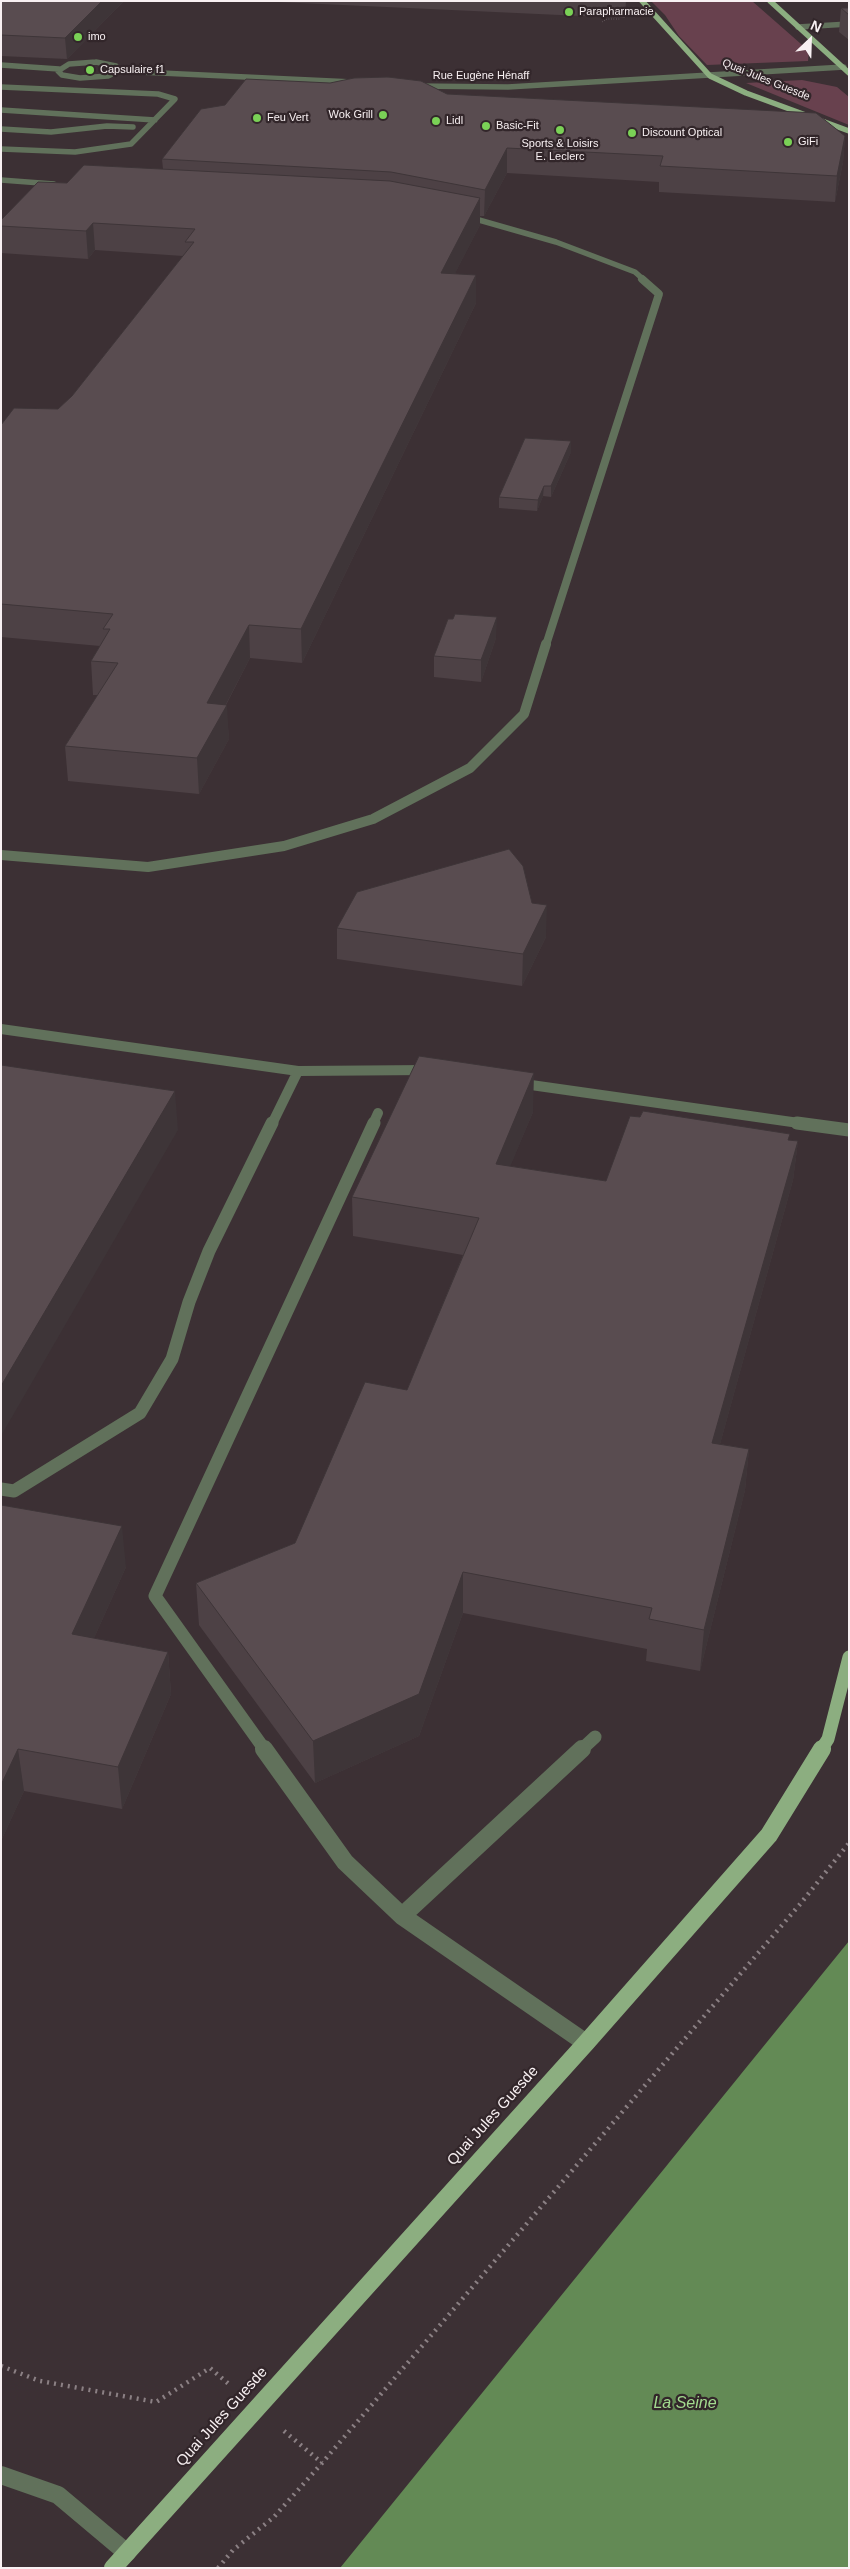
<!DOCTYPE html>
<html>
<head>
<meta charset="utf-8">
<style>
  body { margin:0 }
  #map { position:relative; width:850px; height:2569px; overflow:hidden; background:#3c3034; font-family:Arial,sans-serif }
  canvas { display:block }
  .frame { position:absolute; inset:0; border:2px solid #f8f0f2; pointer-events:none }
  .north { position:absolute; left:785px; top:15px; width:50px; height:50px; -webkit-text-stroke:4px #32262a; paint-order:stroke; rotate:24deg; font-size:14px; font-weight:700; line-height:20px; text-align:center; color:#f8f0f2 }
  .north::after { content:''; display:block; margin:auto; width:18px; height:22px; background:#f8f0f2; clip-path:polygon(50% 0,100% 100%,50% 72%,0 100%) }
</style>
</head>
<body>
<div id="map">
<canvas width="850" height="2569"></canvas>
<div class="frame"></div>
<div class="north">N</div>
</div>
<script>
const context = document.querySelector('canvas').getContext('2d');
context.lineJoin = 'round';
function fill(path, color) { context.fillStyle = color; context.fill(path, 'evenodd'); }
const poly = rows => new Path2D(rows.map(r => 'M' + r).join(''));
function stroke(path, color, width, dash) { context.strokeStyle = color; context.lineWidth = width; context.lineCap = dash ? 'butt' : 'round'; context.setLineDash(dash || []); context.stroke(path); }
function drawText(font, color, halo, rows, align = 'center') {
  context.font = font + ' Arial,sans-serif'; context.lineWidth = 4.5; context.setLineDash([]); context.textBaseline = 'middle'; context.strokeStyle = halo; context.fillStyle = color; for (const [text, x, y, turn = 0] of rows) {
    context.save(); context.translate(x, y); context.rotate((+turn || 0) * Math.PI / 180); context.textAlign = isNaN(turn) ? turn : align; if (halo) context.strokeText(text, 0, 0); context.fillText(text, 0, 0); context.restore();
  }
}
fill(poly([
  [651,1,752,1,809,51,808,61,707,65,679,36,665,15],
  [802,80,837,87,849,97,849,125,746,83]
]), '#68414e');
fill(poly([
  [849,1941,849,2568,340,2568]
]), '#638a55');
stroke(poly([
  [602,22,607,19,620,19]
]), '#8b8084', 1, [0.5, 2]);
stroke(poly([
  [1,2366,40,2381,156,2402,210,2368,230,2385],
  [284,2431,322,2463],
  [218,2568,233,2550,274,2517,322,2463,801,1903,849,1843]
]), '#8b8084', 4.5, [2, 5]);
stroke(poly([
  [798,27,849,24],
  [96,62,116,66,118,71,108,76,80,78,62,75,58,71,69,64,96,62],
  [1,65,59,69],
  [118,71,353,82],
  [415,86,508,87,844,67],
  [1,87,158,94,175,99,131,144,75,152,1,149],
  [1,110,155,120],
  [1,129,51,132,107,126,133,127],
  [1,180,54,184],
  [465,216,556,242,635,272,644,280]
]), '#61715b', 5.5);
stroke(poly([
  [546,645,659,294,642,279]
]), '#61715b', 8);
stroke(poly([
  [1,855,148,867,284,846,373,819,470,768,524,714,546,644],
  [1,1029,298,1071,428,1070],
  [517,1083,806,1124],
  [272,1124,298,1071],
  [373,1124,378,1113]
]), '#61715b', 10);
stroke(poly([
  [797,1123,849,1130],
  [1,1489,14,1491,140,1413,172,1359,189,1302,209,1251,272,1123],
  [265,1750,155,1596,374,1123],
  [581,1750,595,1737]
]), '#61715b', 13);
stroke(poly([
  [264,1749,345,1862,402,1916,586,2043],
  [402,1916,582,1749],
  [1,2475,58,2495,127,2553]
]), '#61715b', 18);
stroke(poly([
  [642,1,710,76,746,93,849,131],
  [770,1,849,73]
]), '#8cae80', 5.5);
stroke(poly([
  [821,1750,828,1739,849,1657]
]), '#8cae80', 13);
stroke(poly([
  [113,2568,586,2043,769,1835,822,1749]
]), '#8cae80', 18);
fill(poly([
  [1,1,124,1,67,59,1,56],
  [256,1,626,1,625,18],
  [841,8,849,8,849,40,839,32],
  [447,94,845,136,843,162,835,202,659,192,659,182,507,173,484,216,480,216,480,225,455,273,476,303,302,663,250,658,226,705,229,739,199,794,68,781,65,746,98,695,93,695,91,661,100,646,1,637,1,425,58,409,72,396,183,256,95,250,88,259,1,253,1,220,67,183,163,169,162,159],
  [571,452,551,497,543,496,537,511,499,508,499,497],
  [453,619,496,638,481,682,434,677,434,656],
  [532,903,546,937,522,986,337,959,337,928],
  [533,1112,510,1166,606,1181,789,1140,798,1141,793,1180,720,1444,749,1449,745,1490,700,1671,646,1661,647,1649,463,1613,419,1736,315,1783,199,1625,196,1583,295,1543,407,1390,463,1255,353,1236,352,1197],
  [1,1505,126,1567,94,1638,168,1652,171,1694,122,1809,24,1791,1,1841]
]), '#4d4145');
fill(poly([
  [102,1,124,1,67,59,65,38],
  [845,136,843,162,835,202,837,176],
  [507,148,507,173,484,216,485,190],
  [480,198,480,225,441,301,441,273],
  [93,223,95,250,88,259,86,231],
  [476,275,476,303,302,663,301,629],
  [571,441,571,452,551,497,551,486],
  [544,486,543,496,537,511,538,500],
  [497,617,496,638,481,682,481,660],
  [249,625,250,658,212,731,227,705,229,739,199,794,197,758,207,703],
  [547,905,546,937,522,986,523,954],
  [534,1073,533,1112,495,1203,496,1164],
  [175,1091,178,1130,1,1436,1,1386],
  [798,1141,793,1180,709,1484,712,1443],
  [749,1449,745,1490,700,1671,704,1630],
  [122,1526,126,1567,77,1676,72,1634],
  [463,1572,463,1613,419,1736,315,1783,313,1741],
  [168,1652,171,1694,122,1809,118,1767],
  [18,1749,24,1791,1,1841,1,1785]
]), '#3e3538');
const building = poly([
  [1,1,102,1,65,38,1,35,1,1],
  [841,8,849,8,849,15,841,8],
  [388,77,421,81,447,94,816,113,845,136,837,176,660,166,663,156,507,148,485,190,391,172,162,159,201,109,225,105,246,79,330,83,354,78,388,77],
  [84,165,390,181,480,198,441,273,476,275,301,629,249,625,207,703,227,705,197,758,65,746,118,663,91,661,110,629,103,629,113,614,1,604,1,425,14,408,58,409,72,396,194,242,185,242,195,229,93,223,86,231,1,226,1,220,38,182,67,183,84,165],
  [525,438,571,441,551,486,544,486,538,500,499,497,525,438],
  [455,614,497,617,481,660,434,656,448,619,453,619,455,614],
  [509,849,523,866,532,903,547,905,523,954,337,928,357,892,509,849],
  [419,1056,534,1073,496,1164,606,1181,630,1116,640,1117,643,1111,790,1134,788,1140,798,1141,712,1443,749,1449,704,1630,649,1619,652,1608,463,1572,419,1694,313,1741,196,1583,295,1543,365,1382,407,1390,424,1349,479,1218,352,1197,419,1056],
  [1,1065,175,1091,1,1386,1,1065],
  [1,1505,122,1526,72,1634,168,1652,118,1767,18,1749,1,1785,1,1505]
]);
fill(building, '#594c50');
stroke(building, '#3e3538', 1);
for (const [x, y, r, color] of [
  [569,12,5,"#7ad156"],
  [78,37,5,"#7ad156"],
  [90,70,5,"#7ad156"],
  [383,115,5,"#7ad156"],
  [257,118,5,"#7ad156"],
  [436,121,5,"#7ad156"],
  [486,126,5,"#7ad156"],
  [560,130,5,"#7ad156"],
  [632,133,5,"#7ad156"],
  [788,142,5,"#7ad156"]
]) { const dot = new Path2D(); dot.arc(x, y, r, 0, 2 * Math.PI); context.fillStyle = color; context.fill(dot); stroke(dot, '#32262a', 2); }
drawText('11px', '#f8f0f2', '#32262a', [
  ["Parapharmacie",579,12],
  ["imo",88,37],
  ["Capsulaire f1",100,70],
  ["Wok Grill",373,115,"right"],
  ["Feu Vert",267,118],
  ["Lidl",446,121],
  ["Basic-Fit",496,126],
  ["Discount Optical",642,133],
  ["GiFi",798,142],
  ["Sports & Loisirs",560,144,"center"],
  ["E. Leclerc",560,157,"center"]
], 'left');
drawText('11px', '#f8f0f2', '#32262a', [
  ["Rue Eugène Hénaff",481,76],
  ["Quai Jules Guesde",766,80,22]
]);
drawText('15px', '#f8f0f2', '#32262a', [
  ["Quai Jules Guesde",493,2116,-48],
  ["Quai Jules Guesde",222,2417,-48]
]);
drawText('italic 16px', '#a3db8f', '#32262a', [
  ["La Seine",685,2404]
]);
</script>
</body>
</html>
